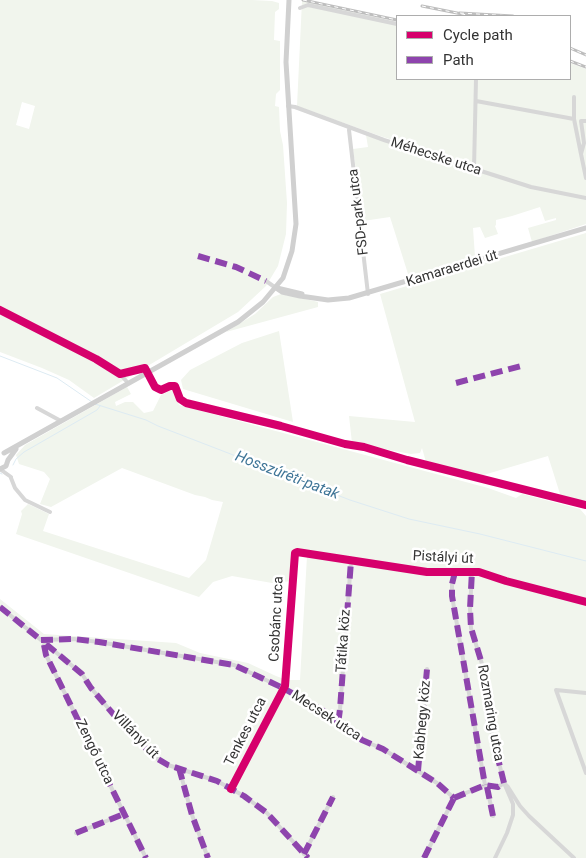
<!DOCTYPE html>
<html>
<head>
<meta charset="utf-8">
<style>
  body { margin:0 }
  #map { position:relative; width:586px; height:858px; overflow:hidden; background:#fff; font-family:Roboto,sans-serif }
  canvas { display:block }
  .legend { position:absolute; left:396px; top:15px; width:175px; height:65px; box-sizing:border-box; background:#fff; border:1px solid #adadad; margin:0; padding:6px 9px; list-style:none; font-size:15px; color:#333 }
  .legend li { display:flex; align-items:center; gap:10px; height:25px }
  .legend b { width:25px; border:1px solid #adadad }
</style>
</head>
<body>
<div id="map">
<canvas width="586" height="858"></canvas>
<ul class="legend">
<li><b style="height:6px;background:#d6006c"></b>Cycle path</li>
<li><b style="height:6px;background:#8e44ad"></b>Path</li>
</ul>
</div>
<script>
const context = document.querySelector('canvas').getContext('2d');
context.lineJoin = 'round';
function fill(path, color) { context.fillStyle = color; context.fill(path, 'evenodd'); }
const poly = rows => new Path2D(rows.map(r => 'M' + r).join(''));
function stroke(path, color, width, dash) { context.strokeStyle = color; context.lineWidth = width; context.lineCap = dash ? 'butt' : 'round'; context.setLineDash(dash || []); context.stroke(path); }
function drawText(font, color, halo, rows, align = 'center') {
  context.font = font + ' Roboto,sans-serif'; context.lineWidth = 5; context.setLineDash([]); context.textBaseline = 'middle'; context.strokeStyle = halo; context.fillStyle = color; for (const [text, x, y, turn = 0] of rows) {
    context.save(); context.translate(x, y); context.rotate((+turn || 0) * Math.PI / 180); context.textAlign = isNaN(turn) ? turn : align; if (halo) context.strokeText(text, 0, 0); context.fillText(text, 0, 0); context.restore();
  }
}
fill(poly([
  [0,0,252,0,272,1,279,3,279,9,275,12,274,40,280,41,280,90,276,94,275,106,279,107,280,131,283,145,287,203,286,234,278,266,266,286,238,312,94,398,69,380,42,368,0,352],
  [22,102,35,106,29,129,16,125],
  [302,1,397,22,397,79,570,79,570,63,586,69,586,224,532,242,528,228,556,220,556,218,545,221,540,207,512,216,496,220,496,225,495,226,498,234,485,238,480,227,473,228,475,257,461,264,409,277,390,217,363,221,353,149,368,147,366,135,450,163,449,158,377,135,297,106],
  [586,233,586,503,561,497,548,456,480,476,426,462,422,448,420,453,411,454,352,443,349,416,415,422,380,294],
  [281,294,314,301,318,302,318,307,226,332,255,314,273,297],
  [279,331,293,422,183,389,181,380,190,370,242,343],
  [127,387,131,394,115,402,116,406,125,402,133,402,144,413,153,411,161,395,172,390,175,390,179,405,488,488,516,498,522,494,580,509,586,516,586,858,0,858,0,599,44,634,176,643,200,653,248,663,276,676,287,680,300,680,307,556,293,555,292,581,272,583,232,576,213,582,199,597,16,534,22,514,21,511,28,504,49,514,43,531,189,578,206,560,223,502,212,500,205,497,195,495,122,468,51,507,40,504,50,479,44,472,19,464,16,455,25,445]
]), '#f1f5ed');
stroke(poly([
  [0,356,57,378,92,402],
  [95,404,146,420,158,426,350,500,409,519,480,534,586,561],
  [13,465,16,459,24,452,97,410,100,406],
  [0,473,2,474]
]), '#ddebf3', 1);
stroke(poly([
  [300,8,308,5,397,24],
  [574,97,574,119,581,154],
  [476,101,574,119],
  [288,106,295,107,384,140,531,187,586,198],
  [586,121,581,121,584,143,581,154,586,178],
  [349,130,368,294],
  [474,169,476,79],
  [266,281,276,288],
  [0,310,96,359,120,374,128,383],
  [161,390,174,386,177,388,180,399,186,403,281,426,345,444,364,447,407,460,586,505],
  [37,408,61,421],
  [0,469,11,477],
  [11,478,15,488,25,500,50,512],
  [472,571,470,609,471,628,482,664,489,722,504,783,508,787,520,806,529,816,574,858],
  [455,572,452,584,452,596,485,785],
  [0,607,41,640],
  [41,640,74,639,99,642,234,665,283,688,322,710,362,740,383,749,437,783,454,798],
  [46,644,82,674,91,688,126,729,156,758,168,765,217,781,244,796,267,813,308,858],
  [44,645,46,655,146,858],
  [586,693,556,690,586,773],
  [336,721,339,717,340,709,351,561],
  [179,768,192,815,208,858],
  [418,771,427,669],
  [487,787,493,816],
  [231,789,285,686,295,553,297,552,427,572,479,572,506,581,586,602],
  [454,798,485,785,498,787,504,783],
  [76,833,124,814],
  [304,854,333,797],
  [424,858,454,798],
  [495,858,507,833,513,815,513,804,504,783]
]), '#d7d7d7', 4);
stroke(poly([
  [276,288,282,292,300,296,328,300,349,298,586,228],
  [277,288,302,294],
  [4,453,238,322,263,302,283,278,292,251,296,224,286,62,289,0],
  [0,469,6,466,8,460,16,449]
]), '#d0d0d0', 5);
const rail = poly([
  [303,0,397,20],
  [422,6,467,15],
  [460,13,513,16],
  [570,48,586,55],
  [570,61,586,67]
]);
stroke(rail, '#bebebe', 3);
stroke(rail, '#fff', 1, [4]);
stroke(poly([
  [198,256,236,267,266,281],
  [456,383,521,366],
  [455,572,452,584,452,596,485,785],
  [0,607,41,640],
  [41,640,74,639,99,642,234,665,283,688,322,710,362,740,383,749,437,783,454,798],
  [46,644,82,674,91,688,126,729,156,758,168,765,217,781,244,796,267,813,308,858],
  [44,645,46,655,146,858],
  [336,721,339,717,340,709,351,561],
  [179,768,192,815,208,858],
  [418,771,427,669],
  [487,787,493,816],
  [454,798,485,785,498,787,504,783,489,722,482,664,471,628,470,609,472,571,468,572],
  [76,833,124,814],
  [304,854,333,797],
  [424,858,454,798]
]), '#8e44ad', 6, [12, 6]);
stroke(poly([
  [0,310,96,359,120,374,145,368,155,387,161,390,170,386,175,386,180,399,186,403,281,426,345,444,364,447,407,460,586,505],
  [231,789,285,686,295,553,297,552,427,572,479,572,506,581,586,602]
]), '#d6006c', 8);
drawText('14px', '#333', '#fff', [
  ["Méhecske utca",436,157,18],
  ["FSD-park utca",359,212,-97],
  ["Kamaraerdei út",452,269,-17],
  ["Pistályi út",443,558,3],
  ["Csobánc utca",277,619,-87],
  ["Tátika köz",344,641,-86],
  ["Rozmaring utca",490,713,80],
  ["Mecsek utca",326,716,33],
  ["Kabhegy köz",423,720,-85],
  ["Tenkes utca",246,732,-63],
  ["Villányi út",135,735,46],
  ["Zengő utca",94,752,64]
]);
drawText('italic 15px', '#3f7597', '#fff', [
  ["Hosszúréti-patak",287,476,21]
]);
</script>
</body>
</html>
